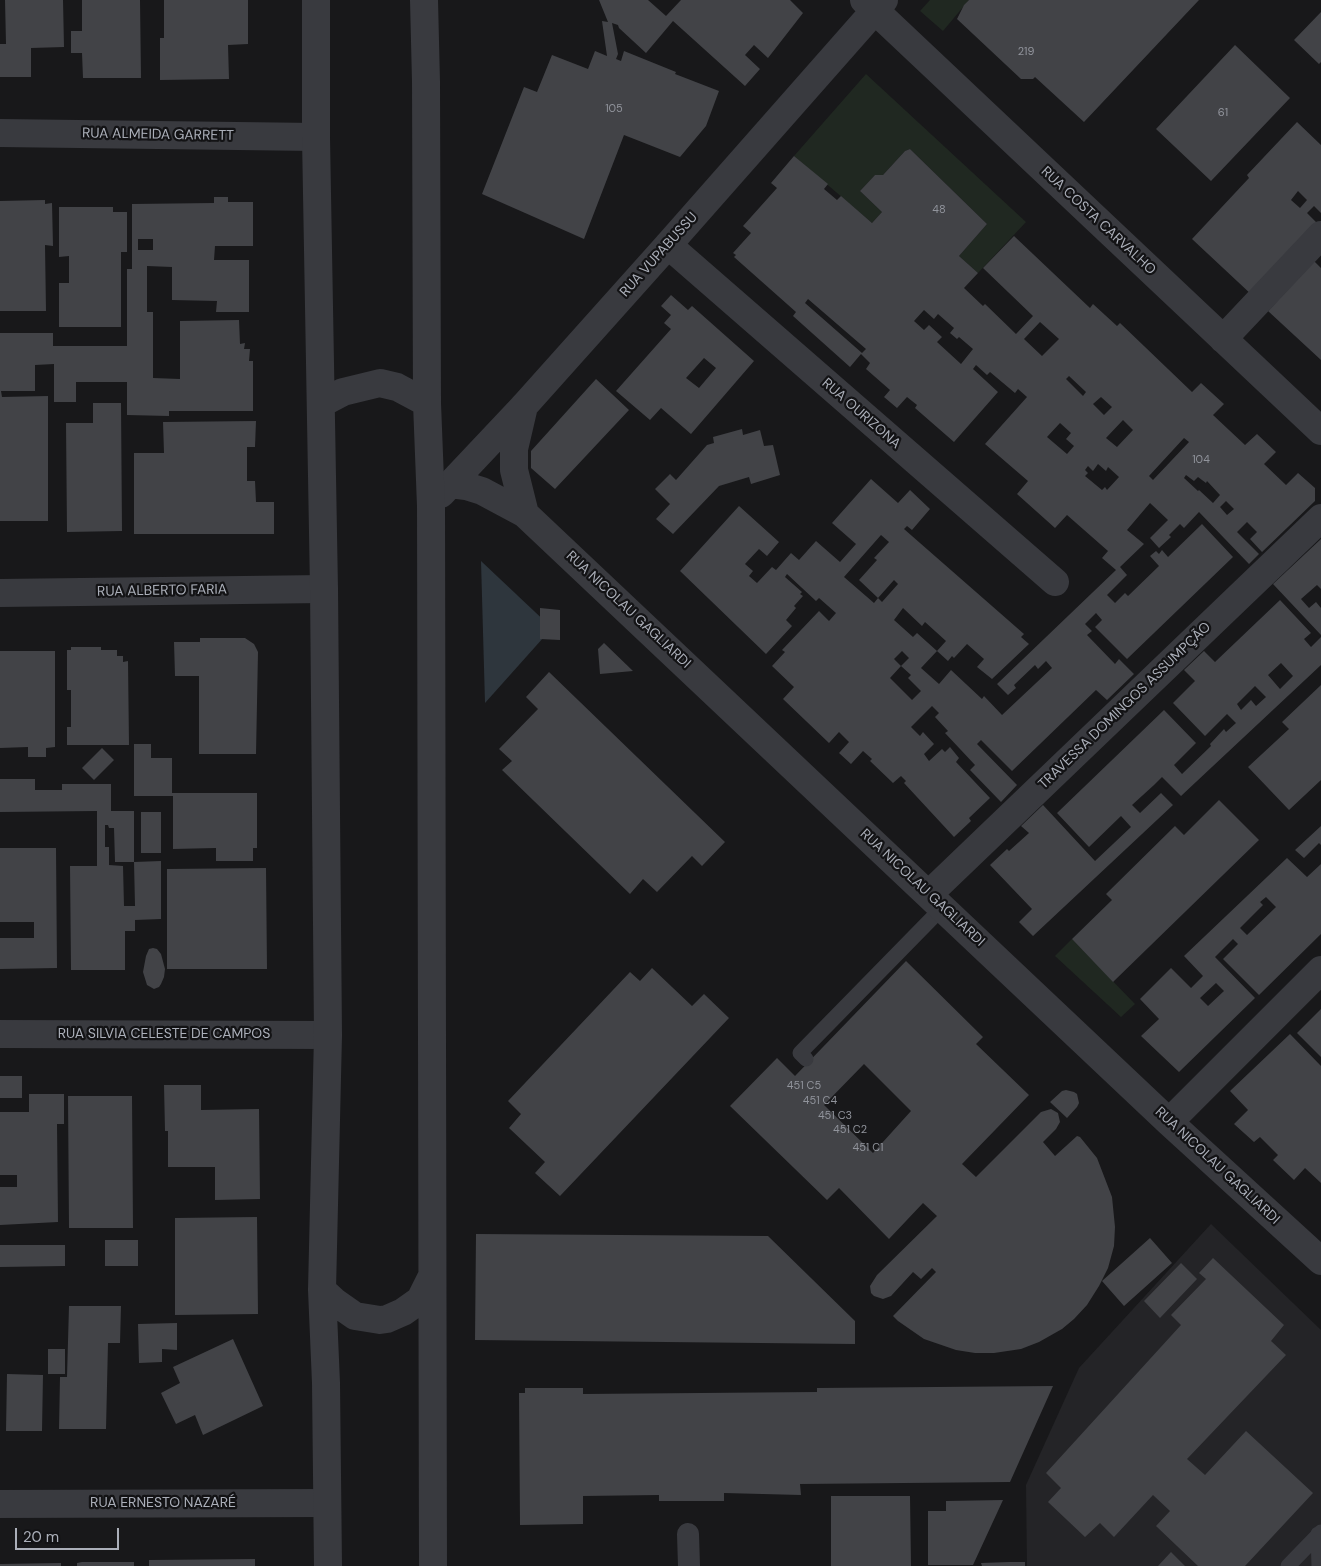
<!DOCTYPE html>
<html>
<head>
<meta charset="utf-8">
<style>
  body { margin:0 }
  #map { position:relative; width:1321px; height:1566px; overflow:hidden; background:#18181a; font-family:"DM Sans",sans-serif }
  canvas { display:block }
  .scale { position:absolute; left:15px; top:1528px; width:104px; height:22px; box-sizing:border-box; border:2px solid #abafb9; border-top:0; padding-left:6px; font-size:15px; line-height:18px; white-space:nowrap; color:#abafb9; -webkit-text-stroke:4px #131315; paint-order:stroke }
</style>
</head>
<body>
<div id="map">
<canvas width="1321" height="1566"></canvas>
<div class="scale">20 m</div>
</div>
<script>
const context = document.querySelector('canvas').getContext('2d');
context.lineJoin = 'round';
function fill(path, color) { context.fillStyle = color; context.fill(path, 'evenodd'); }
const poly = rows => new Path2D(rows.map(r => 'M' + r).join(''));
function stroke(path, color, width, dash) { context.strokeStyle = color; context.lineWidth = width; context.lineCap = dash ? 'butt' : 'round'; context.setLineDash(dash || []); context.stroke(path); }
function drawText(font, color, halo, rows, align = 'center') {
  context.font = font + ' "DM Sans",sans-serif'; context.lineWidth = 4.5; context.setLineDash([]); context.textBaseline = 'middle'; context.strokeStyle = halo; context.fillStyle = color; for (const [text, x, y, turn = 0] of rows) {
    context.save(); context.translate(x, y); context.rotate((+turn || 0) * Math.PI / 180); context.textAlign = isNaN(turn) ? turn : align; if (halo) context.strokeText(text, 0, 0); context.fillText(text, 0, 0); context.restore();
  }
}
fill(poly([
  [1211,1224,1321,1330,1321,1566,1027,1566,1026,1485,1079,1368]
]), '#242427');
fill(poly([
  [930,0,969,0,943,31,920,11],
  [866,74,1026,222,978,273,959,256,987,224,910,149,905,151,883,175,875,175,860,191,882,212,872,223,794,156],
  [1072,939,1135,1004,1121,1017,1055,956]
]), '#202821');
fill(poly([
  [481,561,552,628,485,703]
]), '#2e363d');
fill(poly([
  [5,0,63,0,64,47,31,48,31,77,0,77,0,44,6,44],
  [82,0,140,0,141,78,83,78,82,53,71,53,71,31,82,31],
  [164,0,248,0,248,44,228,45,229,79,160,80,160,38,164,38],
  [599,0,648,0,666,16,681,0,790,0,803,13,768,58,754,45,745,55,760,69,745,86,673,21,646,53,619,28,618,25,612,23,618,54,616,59,621,61,624,51,676,72,675,74,719,91,706,126,680,157,624,135,584,239,482,194,524,87,537,92,552,55,588,69,595,51,607,56,602,21,608,22],
  [969,0,1199,0,1084,122,1035,77,1033,79,1021,79,957,19,964,5],
  [1321,12,1321,62,1319,64,1294,40],
  [1235,45,1290,98,1211,181,1156,129],
  [1297,122,1321,145,1321,213,1314,206,1307,213,1319,225,1253,296,1192,239,1249,178,1247,175],
  [1298,191,1307,200,1300,208,1291,200],
  [910,149,987,224,959,256,978,273,964,288,983,306,985,304,1016,334,1033,316,983,268,1014,236,1090,308,1093,304,1117,326,1120,323,1192,392,1201,383,1224,404,1213,415,1245,445,1257,434,1276,452,1264,464,1286,485,1298,473,1315,488,1315,501,1262,552,1250,539,1257,532,1247,522,1237,532,1259,554,1249,564,1199,512,1184,528,1180,524,1169,535,1171,537,1159,548,1150,538,1168,520,1150,503,1127,530,1144,544,1120,567,1127,575,1107,595,1115,603,1125,593,1128,596,1159,566,1150,556,1156,551,1159,554,1162,550,1168,557,1202,524,1233,557,1127,659,1095,627,1102,620,1096,613,1085,624,1092,631,1087,635,1115,664,1119,659,1134,674,1107,700,1096,690,1012,771,981,740,977,744,1017,785,1001,802,970,770,975,765,945,733,948,731,935,717,939,713,932,706,911,727,920,736,923,732,934,744,924,754,929,761,942,749,945,752,950,747,959,758,956,762,990,798,969,818,971,821,954,837,904,783,906,781,901,776,893,783,870,761,872,759,863,751,851,764,839,753,849,742,839,732,829,743,783,699,794,687,772,666,785,652,782,650,819,611,829,621,836,613,819,598,816,601,787,574,785,577,802,592,800,594,803,596,794,606,796,608,786,620,792,626,766,654,680,571,739,506,779,542,767,556,759,549,745,564,753,571,749,576,757,583,772,567,776,570,791,553,799,560,816,541,840,562,856,544,832,523,871,479,898,503,910,490,930,509,912,530,907,526,904,529,1024,634,1021,637,1029,644,992,679,977,667,984,659,967,644,954,658,952,656,948,661,937,651,946,641,925,622,922,626,903,608,894,620,913,637,917,633,937,651,921,668,939,684,951,670,982,699,984,696,1002,715,1052,668,1046,661,1038,669,1035,665,1014,685,1016,688,1008,695,997,684,1116,570,1102,558,1108,551,1067,515,1055,528,1017,494,1028,481,985,444,1027,397,1018,389,1015,393,990,372,987,375,976,365,973,369,998,392,954,442,915,408,917,405,907,397,897,408,884,397,890,390,866,369,870,363,861,354,850,367,793,316,796,312,734,257,736,255,733,253,751,233,743,226,777,188,771,183,794,156,828,184,824,189,837,200,841,196,872,223,882,212,860,191,875,175,883,175,905,151],
  [808,299,866,349,862,353,805,303],
  [924,310,934,319,938,314,954,328,950,333,957,339,959,337,973,349,961,364,937,342,942,337,929,325,924,330,914,321],
  [1040,322,1059,339,1042,356,1024,339],
  [1069,376,1086,392,1083,396,1066,379],
  [1101,397,1112,407,1104,415,1093,404],
  [1123,420,1133,430,1117,447,1106,438],
  [1060,423,1071,433,1066,439,1074,446,1067,454,1047,437],
  [1184,438,1189,442,1153,480,1149,476],
  [1098,464,1106,471,1108,467,1119,477,1107,490,1105,487,1102,490,1085,476,1088,473,1085,470,1088,466,1093,471],
  [1186,475,1194,481,1198,477,1206,483,1207,481,1220,495,1213,503,1199,490,1198,491,1184,478],
  [1226,501,1234,509,1227,515,1220,507],
  [881,535,889,542,874,558,877,560,859,580,878,598,894,580,898,584,882,602,878,598,874,603,844,577],
  [902,651,909,658,901,666,911,675,908,678,921,691,912,700,890,678,901,666,894,659],
  [214,197,228,197,228,202,253,202,253,246,215,246,214,260,249,260,249,312,216,312,217,301,172,300,172,267,147,266,147,312,153,312,153,378,180,379,180,321,239,320,240,344,245,343,244,349,250,349,249,361,253,361,253,411,169,411,169,416,127,415,127,382,76,382,76,402,54,402,54,364,35,365,35,391,1,391,2,397,48,396,48,521,0,521,0,333,53,333,53,346,127,346,127,269,132,269,132,204,214,203],
  [138,239,153,239,153,250,138,250],
  [45,200,45,204,52,203,53,246,45,245,46,311,0,311,0,201],
  [59,207,113,207,113,212,127,212,127,252,121,252,121,327,59,327,59,283,69,283,69,256,59,257],
  [1314,261,1321,268,1321,360,1268,311],
  [671,295,688,310,692,306,754,361,691,434,661,408,650,420,616,391,671,329,664,323,671,315,661,306],
  [704,358,716,368,699,388,686,378],
  [596,379,629,410,555,489,531,468,531,451],
  [93,403,121,403,122,531,67,532,66,423,93,423],
  [256,421,255,447,247,447,247,481,255,481,256,502,274,502,274,534,134,534,134,453,164,453,163,422],
  [742,429,743,435,760,430,764,446,773,445,780,475,751,484,749,477,719,486,673,534,656,519,670,504,655,489,670,474,676,480,707,445,714,443,713,437],
  [1321,539,1321,589,1317,585,1301,599,1309,608,1316,602,1321,608,1321,635,1273,584],
  [1280,600,1311,633,1304,639,1311,647,1321,637,1321,665,1181,796,1162,777,1154,785,1132,805,1140,813,1161,793,1173,805,1033,936,1019,922,1032,909,990,865,1007,849,1009,851,1029,833,1021,826,1043,805,1095,861,1131,827,1121,816,1089,847,1057,813,1164,710,1196,743,1174,765,1182,774,1211,746,1210,744,1224,729,1226,732,1236,723,1227,714,1205,736,1173,703,1195,681,1184,670,1204,651,1215,662],
  [1281,663,1293,676,1280,689,1268,675],
  [1255,686,1266,697,1256,706,1251,700,1241,710,1237,704],
  [540,608,560,610,560,640,540,639],
  [200,638,245,638,254,644,258,652,256,754,199,754,199,676,175,676,174,642,200,642],
  [604,643,633,671,600,674,598,649],
  [71,647,101,647,101,650,117,650,117,656,123,656,123,662,128,661,129,745,67,745,67,727,71,727,71,690,67,690,67,650,71,650],
  [0,651,55,651,55,747,46,748,46,757,28,757,28,747,0,748],
  [549,672,725,842,702,866,692,856,657,892,643,879,630,894,502,770,512,761,499,749,538,709,526,697],
  [1321,685,1321,780,1289,810,1248,767,1289,729,1282,722],
  [134,744,151,744,151,758,172,758,172,793,257,793,257,848,253,848,253,861,216,861,216,848,173,849,173,796,134,796],
  [102,748,114,760,94,780,82,768],
  [0,779,35,779,35,790,62,790,62,784,111,784,111,811,134,811,134,862,115,862,114,828,109,828,108,825,105,825,105,847,109,847,109,865,123,866,124,906,135,906,134,862,161,861,161,919,135,920,135,931,125,931,125,970,71,970,70,866,97,866,97,811,0,812],
  [1219,800,1259,840,1113,982,1072,939,1112,900,1106,894,1175,826,1184,835],
  [141,812,161,812,161,853,141,853],
  [1321,826,1321,845,1319,843,1304,858,1295,850],
  [0,848,56,848,57,968,0,969,0,938,34,938,34,922,0,922],
  [1287,858,1307,877,1321,864,1321,934,1259,995,1223,959,1238,944,1233,939,1215,957,1255,998,1179,1072,1141,1036,1159,1019,1140,999,1171,968,1191,988,1203,976,1184,956],
  [1266,897,1276,907,1247,935,1240,928,1263,905,1260,902],
  [1216,983,1224,991,1208,1006,1200,998],
  [266,868,267,969,167,969,167,869],
  [153,948,157,949,161,954,165,969,164,977,161,984,159,987,154,989,147,985,143,972,146,956,149,949],
  [906,961,983,1037,976,1044,1029,1095,962,1164,976,1177,1041,1112,1051,1109,1058,1113,1060,1122,1056,1129,1043,1142,1055,1156,1077,1136,1080,1137,1097,1158,1112,1197,1115,1227,1114,1246,1108,1268,1099,1286,1087,1305,1074,1319,1062,1329,1039,1342,1021,1349,994,1353,975,1353,956,1350,924,1339,898,1321,893,1316,936,1272,932,1268,921,1279,913,1272,891,1296,883,1299,874,1296,871,1293,870,1286,877,1275,937,1216,923,1203,889,1239,839,1188,827,1200,730,1106,777,1058,795,1076],
  [864,1064,911,1111,873,1153,824,1105],
  [652,968,692,1006,704,994,729,1018,560,1196,535,1173,545,1162,509,1128,521,1114,508,1101,630,972,640,981],
  [1321,1009,1321,1057,1297,1033],
  [1290,1034,1321,1066,1321,1183,1305,1168,1294,1180,1273,1160,1278,1155,1260,1137,1254,1142,1234,1124,1248,1110,1230,1091],
  [0,1076,22,1076,22,1098,0,1098],
  [164,1085,201,1085,201,1110,259,1109,260,1199,215,1200,215,1167,168,1167,168,1131,165,1131],
  [1066,1090,1074,1092,1077,1094,1079,1103,1077,1107,1067,1118,1050,1102,1062,1091],
  [29,1094,64,1094,64,1124,57,1124,58,1222,0,1225,0,1187,17,1187,17,1175,0,1175,0,1112,29,1112],
  [68,1096,132,1096,133,1228,69,1228],
  [257,1217,258,1314,175,1315,175,1218],
  [476,1234,768,1236,855,1321,855,1344,475,1340],
  [1150,1238,1172,1263,1124,1306,1102,1281],
  [105,1240,138,1240,138,1266,105,1266],
  [0,1245,65,1245,65,1266,0,1267],
  [1213,1258,1284,1325,1271,1341,1286,1355,1187,1459,1205,1475,1246,1431,1313,1493,1245,1566,1198,1566,1156,1526,1170,1511,1153,1495,1114,1537,1100,1523,1085,1537,1048,1502,1061,1488,1046,1473,1181,1325,1171,1315,1206,1279,1199,1273],
  [1181,1263,1197,1279,1160,1318,1144,1301],
  [69,1306,121,1306,120,1343,108,1343,106,1429,59,1429,60,1377,67,1377],
  [177,1323,177,1350,162,1349,162,1362,139,1363,138,1324],
  [233,1339,263,1406,203,1435,195,1415,176,1424,161,1393,180,1383,173,1367],
  [48,1349,65,1349,65,1374,48,1374],
  [7,1374,43,1375,42,1431,6,1431],
  [1053,1386,1010,1482,800,1484,801,1495,724,1493,724,1501,659,1501,659,1495,583,1496,583,1524,520,1525,519,1393,525,1393,525,1388,583,1388,583,1394,817,1392,817,1388],
  [831,1496,910,1496,911,1566,831,1566],
  [1003,1500,973,1565,928,1565,928,1511,946,1511,946,1501],
  [1171,1552,1185,1566,1158,1566],
  [255,1559,255,1566,149,1566,149,1560],
  [82,1562,134,1562,134,1566,77,1566,77,1563],
  [1010,1562,1025,1562,1025,1566,982,1566,981,1563],
  [61,1563,61,1566,0,1566,0,1564]
]), '#424347');
stroke(poly([
  [806,1059,800,1053,943,907],
  [1318,1534,1319,1566],
  [1288,1566,1321,1532]
]), '#393a3f', 15);
stroke(poly([
  [688,1534,689,1566]
]), '#393a3f', 22);
stroke(poly([
  [864,0,1321,431],
  [0,133,316,137],
  [668,245,1055,582],
  [1223,339,1321,235],
  [524,406,514,449,514,470,525,514],
  [450,484,466,486,482,491,525,514,1169,1122,1321,1261],
  [441,494,524,406,668,245,884,0],
  [0,593,324,589],
  [929,894,1321,518],
  [0,1034,328,1035],
  [1169,1122,1321,970],
  [0,1504,326,1503]
]), '#393a3f', 28);
stroke(poly([
  [316,0,316,137,324,589,328,1035,322,1290,326,1383,328,1566],
  [424,0,426,82,427,403,431,506,433,1566],
  [322,403,343,392,380,383,397,387,427,403],
  [322,1290,335,1302,355,1316,380,1320,387,1319,403,1312,420,1300,432,1276]
]), '#393a3f', 28);
drawText('11px', '#91949c', null, [
  ["219",1026,52],
  ["105",614,109],
  ["61",1223,113],
  ["48",939,210],
  ["104",1201,460],
  ["451 C5",804,1086],
  ["451 C4",820,1101],
  ["451 C3",835,1116],
  ["451 C2",850,1130],
  ["451 C1",868,1148]
]);
drawText('14px', '#abafb9', '#131315', [
  ["RUA ALMEIDA GARRETT",158,135,1],
  ["RUA COSTA CARVALHO",1098,221,43],
  ["RUA VUPABUSSU",659,255,-48],
  ["RUA OURIZONA",861,414,41],
  ["RUA ALBERTO FARIA",162,591,-1],
  ["RUA NICOLAU GAGLIARDI",628,610,43],
  ["TRAVESSA DOMINGOS ASSUMPÇÃO",1125,706,-44],
  ["RUA NICOLAU GAGLIARDI",922,888,43],
  ["RUA SILVIA CELESTE DE CAMPOS",164,1034],
  ["RUA NICOLAU GAGLIARDI",1217,1166,43],
  ["RUA ERNESTO NAZARÉ",163,1503]
]);
</script>
</body>
</html>
